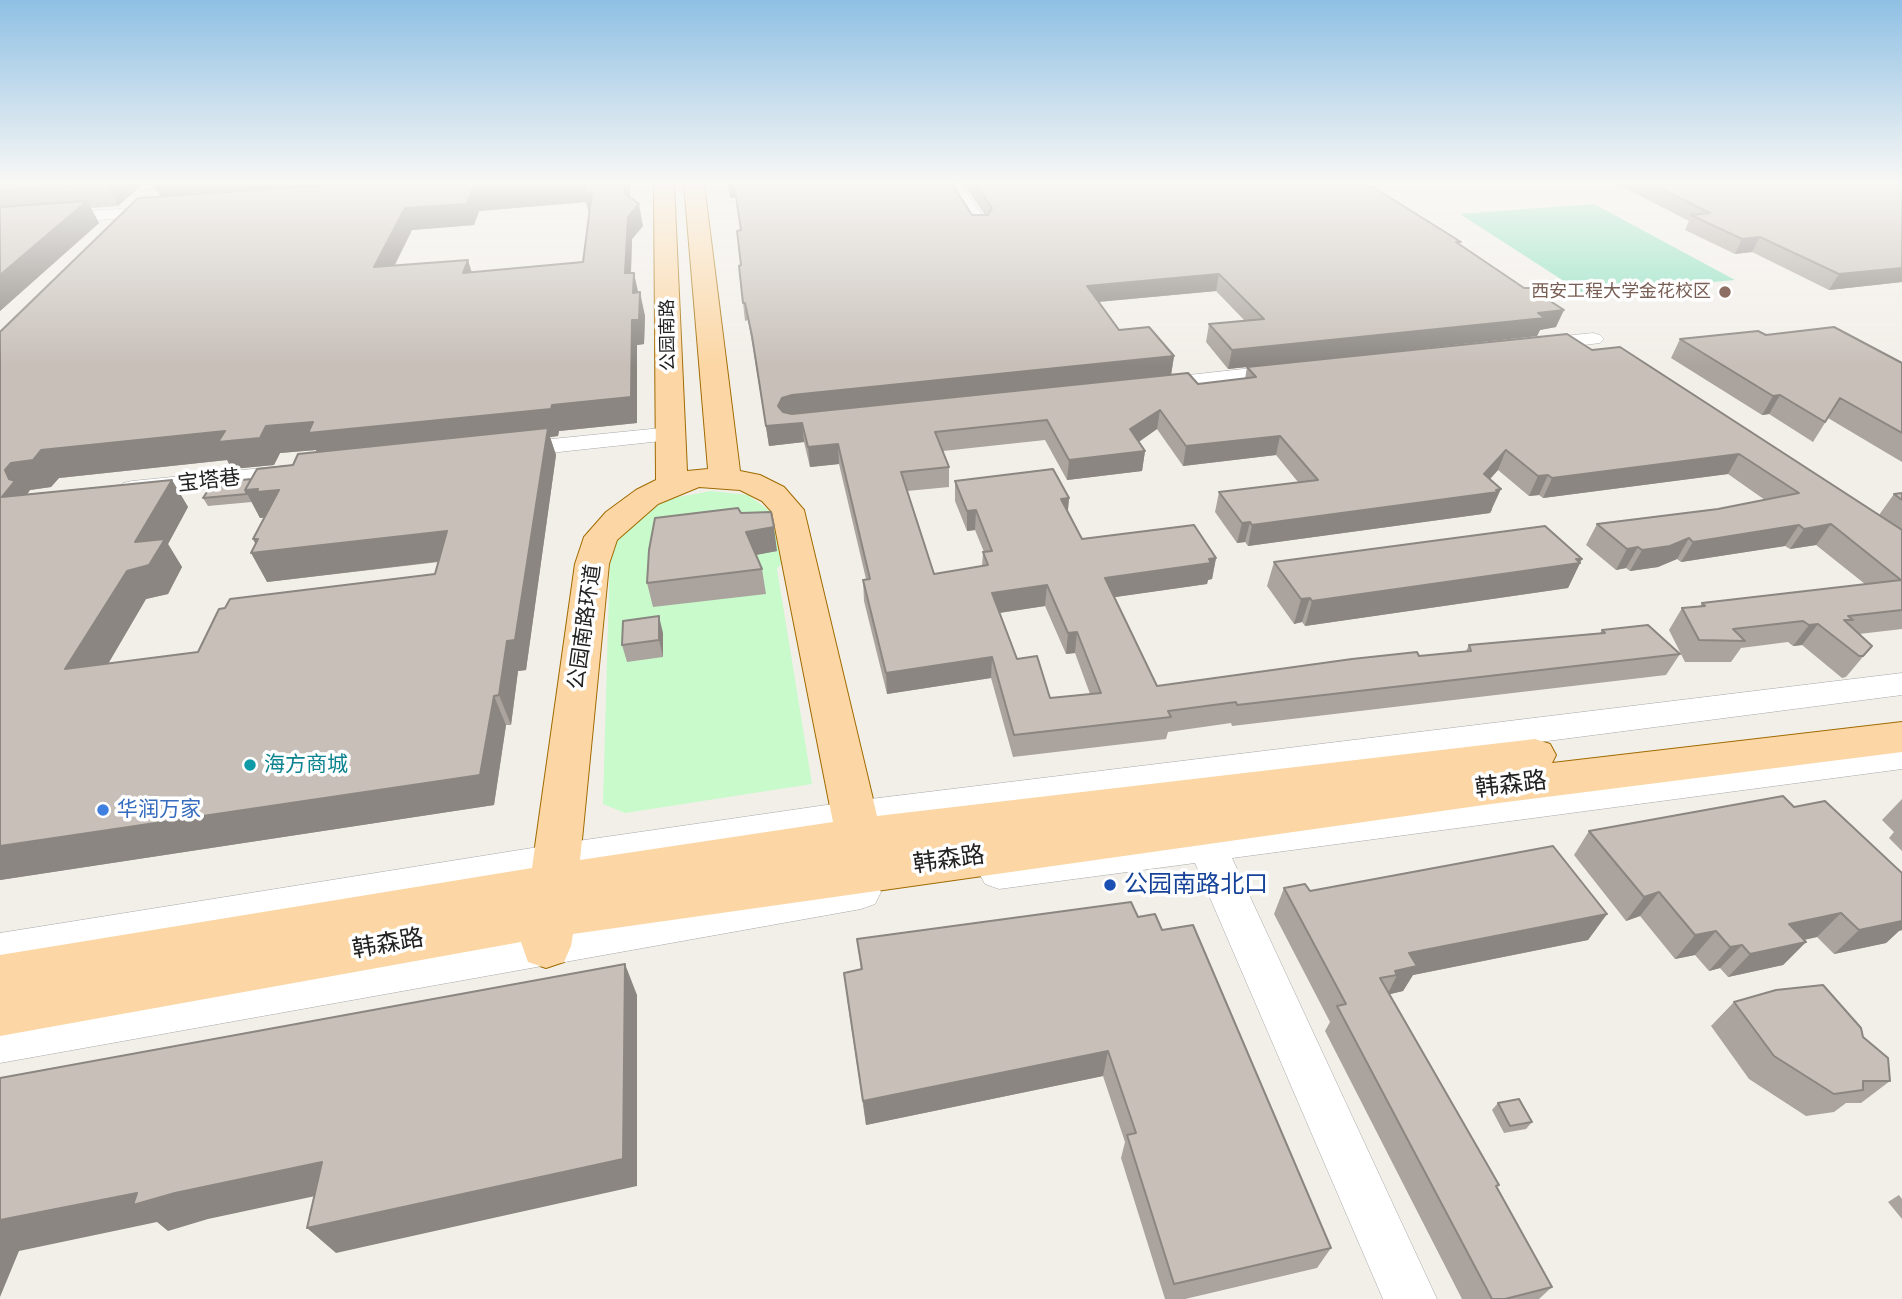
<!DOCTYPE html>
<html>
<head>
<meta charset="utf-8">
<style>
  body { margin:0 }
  canvas { display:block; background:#f2efe9 }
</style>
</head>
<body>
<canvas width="1902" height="1299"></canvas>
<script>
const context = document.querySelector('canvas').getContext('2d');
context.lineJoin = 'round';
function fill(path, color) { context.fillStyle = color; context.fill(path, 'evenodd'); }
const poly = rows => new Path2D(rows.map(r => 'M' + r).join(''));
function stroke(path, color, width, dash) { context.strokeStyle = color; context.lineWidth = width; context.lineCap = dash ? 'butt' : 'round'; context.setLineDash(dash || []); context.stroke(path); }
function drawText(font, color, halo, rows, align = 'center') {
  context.font = font + ' Figtree,"Noto Sans SC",sans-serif'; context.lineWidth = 7; context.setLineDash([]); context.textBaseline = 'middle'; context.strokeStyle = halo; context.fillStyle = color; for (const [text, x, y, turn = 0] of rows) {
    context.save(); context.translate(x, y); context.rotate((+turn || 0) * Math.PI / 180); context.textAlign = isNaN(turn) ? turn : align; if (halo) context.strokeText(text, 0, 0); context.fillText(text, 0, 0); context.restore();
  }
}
fill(poly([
  [711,491,748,495,775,515,783,561,777,569,812,784,625,813,603,804,610,552,619,535,650,507,668,499]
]), '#c8facc');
fill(poly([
  [1594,204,1735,280,1584,294,1460,214]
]), '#88e0be');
const minor = poly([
  [944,184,960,184,989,225,986,229,974,229,944,184],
  [163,206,171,211,169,215,0,227,0,217,163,206],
  [1593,333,1600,335,1604,339,1600,343,1535,351,1527,350,1524,345,1527,340,1535,339,1593,333],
  [1289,364,1297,366,1300,371,1297,376,1152,393,1144,391,1141,386,1144,381,1152,379,1289,364],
  [671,427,680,429,683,434,680,439,512,457,503,455,500,450,503,445,512,443,671,427],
  [293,465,302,468,306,473,302,478,132,497,123,495,119,489,123,483,132,481,293,465],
  [1902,673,1902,695,854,831,557,876,0,969,0,933,557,844,854,801,1902,673],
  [1902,743,1902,769,1232,858,1437,1299,1383,1299,1195,863,999,889,985,884,979,873,985,862,999,857,1902,743],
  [861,875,875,880,881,892,875,904,861,909,0,1063,0,1021,861,875]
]);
const major = poly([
  [654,184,674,184,687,471,708,469,684,184,704,184,740,471,760,475,784,487,804,510,877,816,1535,739,1550,744,1556,755,1552,763,1902,722,1902,752,1491,804,573,934,571,946,564,962,546,968,528,962,521,942,0,1036,0,955,532,868,575,564,584,537,606,512,636,490,656,480,654,184],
  [699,487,740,490,762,501,772,512,833,822,580,860,609,564,617,540,658,504,699,487]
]);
stroke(minor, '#a9a9a9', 1);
stroke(major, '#a06b00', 2);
fill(minor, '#fff');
fill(major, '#fcd6a4');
fill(poly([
  [0,184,143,184,118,206,91,208,99,223,0,311],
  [150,184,630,184,630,197,643,226,632,239,631,273,645,316,644,344,637,345,637,423,559,431,558,436,550,437,556,455,526,670,518,671,511,725,506,725,494,805,0,880,0,332,161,197],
  [586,202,590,214,583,262,472,272,395,265,412,230,474,225,479,211],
  [316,450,317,452,293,465,251,479,203,498,208,506,252,502,260,518,265,517,253,539,255,543,267,582,439,562,435,574,198,652,108,664,146,599,168,594,182,567,168,544,188,507,172,480,27,494,30,490,51,487,59,478,227,460,232,469,274,465,280,453],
  [728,184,952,184,972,215,985,215,964,184,1365,184,1460,245,1556,327,1540,330,1537,336,1228,369,1206,342,1209,324,1245,321,1216,291,1099,302,1119,330,1174,356,1171,375,1198,384,1245,379,1247,367,1592,350,1879,515,1894,494,1902,493,1902,629,1859,634,1872,646,1846,677,1842,678,1802,645,1793,646,1788,642,1741,648,1731,662,1685,662,1669,630,1682,608,1700,606,1702,603,1865,584,1816,545,1790,549,1785,546,1681,562,1677,559,1658,567,1630,571,1626,568,1616,570,1586,545,1597,524,1718,509,1765,500,1728,474,1543,498,1539,495,1529,496,1498,470,1490,479,1492,510,1490,513,1248,546,1245,542,1237,543,1215,512,1219,492,1298,482,1276,455,1183,466,1157,429,1139,442,1145,451,1142,471,1067,480,1045,440,943,451,949,467,949,487,907,491,934,574,982,566,983,552,984,552,975,530,967,531,955,501,955,481,1069,498,1068,511,1082,539,1216,558,1212,579,1208,580,1207,584,1114,597,1157,686,1466,651,1469,645,1600,633,1602,630,1680,654,1666,675,1232,726,1231,723,1168,732,1166,739,1013,757,991,678,887,694,864,601,863,580,866,579,839,464,810,467,804,442,769,446,754,354,748,320,745,321,743,303,741,231,736,198,730,198],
  [1045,606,1066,654,1075,653,1090,694,1050,698,1017,659,1000,613],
  [1617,184,1902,184,1902,282,1829,290,1752,252,1735,254,1685,230,1689,221],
  [1766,335,1902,363,1902,462,1828,418,1813,442,1769,414,1762,415,1671,358,1680,339],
  [741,513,777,551,756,555,762,569,766,594,653,607,647,583],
  [1274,562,1580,563,1568,588,1305,626,1302,622,1294,624,1267,586],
  [663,633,663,657,627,662,622,645],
  [1902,799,1902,851,1889,838,1894,832,1882,820],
  [1794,807,1902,873,1902,930,1899,931,1886,943,1834,954,1817,937,1804,940,1806,942,1783,965,1728,977,1720,968,1709,971,1695,955,1675,959,1640,916,1626,921,1574,855,1589,831],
  [1284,888,1310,891,1607,914,1588,940,1413,975,1403,991,1389,994,1552,1287,1539,1299,1462,1299,1325,1031,1330,1022,1274,914],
  [1138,917,1162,930,1331,1248,1317,1268,1185,1299,1165,1299,1121,1158,1125,1142,1103,1076,866,1125,847,998,861,970,857,939],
  [1734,1002,1863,1037,1890,1081,1861,1103,1846,1103,1834,1112,1806,1116,1749,1079,1711,1026],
  [1498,1103,1532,1122,1526,1129,1504,1133,1492,1110],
  [1899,1195,1902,1199,1902,1219,1888,1202]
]), '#aba49e');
fill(poly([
  [108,184,143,184,118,206,107,185],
  [155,184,440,184,164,203],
  [541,184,586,184,592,192,597,213,589,214,586,202,479,211,474,225,412,230,382,290,374,267,405,208,472,189],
  [625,184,630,184,629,214,625,193],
  [728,184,734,184,736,198,730,198],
  [87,201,99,223,0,311,0,275],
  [639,204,643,226,632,239,630,297,625,273,628,217],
  [1760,237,1752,252,1735,254,1742,239],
  [468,260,475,283,463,273],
  [1902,268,1902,282,1829,290,1839,274],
  [634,273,639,296,633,293],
  [1219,274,1216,291,1085,303,1087,286],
  [640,292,645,316,644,344,637,345,637,423,559,431,558,436,550,437,556,455,526,670,518,671,511,725,499,695,507,641,546,437,321,460,316,450,280,453,274,465,232,469,227,460,59,478,51,487,30,490,26,496,2,497,9,479,5,470,11,463,41,450,313,422,552,405,632,320],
  [1564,310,1556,327,1540,330,1537,336,1228,369,1232,350],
  [1174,356,1171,375,802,423,804,442,769,446,766,426,782,398,792,395],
  [1780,395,1769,414,1762,415,1773,396],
  [1160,410,1157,429,1128,449,1130,429],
  [1280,436,1276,455,1183,466,1186,446],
  [838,444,839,464,810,467,808,447],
  [1506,450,1498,470,1476,495,1484,474],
  [1145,451,1142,471,1067,480,1069,460],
  [1739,454,1728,474,1543,498,1552,478],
  [1548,475,1539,495,1529,496,1538,476],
  [259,478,279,490,270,517,260,518,245,490],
  [172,480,188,507,168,544,182,567,168,594,146,599,88,698,65,669,127,571,135,542],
  [1501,489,1490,513,1248,546,1252,525],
  [1069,498,1067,518,1061,499],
  [976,510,975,530,967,531,967,511],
  [1250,522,1245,542,1237,543,1242,523],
  [1831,524,1816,545,1790,549,1804,529],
  [1799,525,1785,546,1681,562,1693,542],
  [774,527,777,551,750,556,746,532],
  [447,531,459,559,267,582,251,553,260,552,253,539],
  [1689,538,1677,559,1658,567,1630,571,1642,550],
  [1638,547,1626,568,1616,570,1627,549],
  [1216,558,1212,579,1208,580,1207,584,1102,599,1105,578],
  [1582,559,1568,588,1305,626,1312,601],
  [1047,585,1045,606,991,614,992,593],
  [1310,598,1302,622,1294,624,1301,599],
  [659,616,663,633,663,657,659,640],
  [1818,624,1802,645,1793,646,1809,625],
  [1077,632,1075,653,1066,654,1068,633],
  [992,657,991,678,887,694,886,673],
  [494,696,506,725,494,805,0,880,0,846],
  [1659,892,1640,916,1626,921,1644,897],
  [1841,913,1817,937,1767,948,1789,924],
  [1607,914,1588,940,1413,975,1403,991,1387,995,1397,975,1395,971,1409,953],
  [1902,915,1902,930,1899,931,1886,943,1834,954,1859,930],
  [1716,931,1695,955,1675,959,1695,935],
  [1806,942,1783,965,1728,977,1750,954],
  [1742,945,1720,968,1709,971,1730,947],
  [625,964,637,995,637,1186,336,1253,307,1228],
  [1108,1051,1103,1076,866,1125,863,1101],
  [322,1162,348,1189,208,1219,168,1231,157,1222,19,1251,0,1297,0,1220,137,1193,175,1193]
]), '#8b8681');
const building = poly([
  [0,184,108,184,0,191,0,184],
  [350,184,541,184,472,189,467,204,405,208,374,267,468,260,463,273,583,262,592,192,584,193,585,184,625,184,625,193,639,204,628,217,625,273,634,273,633,293,640,292,639,320,632,320,631,397,552,405,551,409,308,433,313,422,266,426,260,438,218,442,225,431,41,450,33,460,11,463,5,470,9,479,15,481,2,497,172,480,135,542,165,539,149,565,127,571,65,669,198,652,219,609,225,608,230,599,435,574,447,531,251,553,258,539,253,539,279,490,257,492,258,489,245,490,257,469,293,465,298,454,548,428,515,640,507,641,499,695,494,696,480,775,0,846,0,332,138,198,350,184],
  [734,184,952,184,972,215,988,215,992,208,975,184,1365,184,1369,187,1373,187,1461,242,1456,242,1524,288,1530,288,1564,310,1538,313,1545,318,1232,350,1209,324,1264,319,1219,274,1087,286,1119,330,1149,327,1174,356,792,395,782,398,778,406,783,412,792,414,1188,373,1198,384,1256,377,1247,367,1567,334,1592,350,1620,347,1902,530,1902,610,1848,616,1853,620,1844,620,1872,646,1863,656,1859,656,1818,624,1809,625,1803,621,1733,629,1745,641,1699,640,1682,608,1705,606,1702,603,1901,580,1831,524,1804,529,1799,525,1693,542,1689,538,1670,546,1642,550,1638,547,1627,549,1597,524,1718,509,1799,493,1739,454,1552,478,1548,475,1538,476,1506,450,1484,474,1501,489,1496,490,1498,492,1252,525,1250,522,1242,523,1219,492,1318,480,1280,436,1186,446,1160,410,1130,429,1145,451,1069,460,1047,420,935,432,949,467,901,472,934,574,988,565,983,552,992,551,976,510,967,511,955,481,1053,469,1069,498,1061,499,1082,539,1194,525,1216,558,1209,559,1211,563,1105,578,1157,686,1352,659,1417,652,1419,656,1471,651,1469,645,1605,633,1602,630,1648,625,1680,654,1237,705,1236,702,1168,711,1171,717,1014,735,992,657,886,673,863,580,870,579,838,444,808,447,802,423,766,426,752,336,745,303,743,303,739,266,741,265,737,231,741,230,734,184],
  [1047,585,1068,633,1077,632,1101,693,1050,698,1037,656,1017,659,992,593,1047,585],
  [1651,184,1902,184,1902,268,1839,274,1760,237,1742,239,1691,215,1710,213,1651,184],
  [87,201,0,275,0,207,87,201],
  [1834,327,1902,363,1902,433,1840,398,1825,422,1780,395,1773,396,1680,339,1758,331,1766,335,1834,327],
  [251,479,245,490,247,494,203,498,213,483,251,479],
  [1902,493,1902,500,1894,494,1902,493],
  [738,508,741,513,771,512,774,527,746,532,762,569,647,583,649,550,655,518,738,508],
  [1545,526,1582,559,1576,559,1580,563,1312,601,1310,598,1301,599,1274,562,1545,526],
  [659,616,659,640,622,645,623,621,659,616],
  [1783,796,1794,807,1825,801,1902,873,1902,921,1859,930,1841,913,1789,924,1806,942,1750,954,1742,945,1730,947,1716,931,1695,935,1659,892,1644,897,1589,831,1783,796],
  [1553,846,1607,914,1409,953,1417,966,1395,971,1397,975,1380,978,1499,1185,1496,1186,1552,1287,1505,1299,1492,1299,1337,1006,1346,1004,1284,888,1305,884,1310,891,1553,846],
  [1131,902,1138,917,1155,914,1162,930,1193,925,1331,1248,1174,1284,1127,1135,1136,1133,1108,1051,863,1101,844,973,862,969,857,939,1131,902],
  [625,964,623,1159,307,1228,322,1162,175,1193,133,1205,137,1193,0,1220,0,1078,625,964],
  [1823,985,1861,1028,1863,1037,1888,1058,1890,1081,1863,1081,1863,1090,1834,1094,1774,1056,1734,1002,1776,990,1823,985],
  [1519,1099,1532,1122,1510,1126,1498,1103,1519,1099]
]);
fill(building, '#c7bfb8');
stroke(building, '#8b8681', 2);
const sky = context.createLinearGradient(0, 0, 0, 366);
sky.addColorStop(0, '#8fc0e4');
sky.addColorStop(0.5, '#f9f8f5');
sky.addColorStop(1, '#f9f8f500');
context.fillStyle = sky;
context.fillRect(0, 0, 1902, 366);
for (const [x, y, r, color] of [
  [1725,292,7,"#8d6e63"],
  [250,765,7,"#0f9aa8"],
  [103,810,7,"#3f7fe0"],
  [1110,885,7,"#1a4fb4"]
]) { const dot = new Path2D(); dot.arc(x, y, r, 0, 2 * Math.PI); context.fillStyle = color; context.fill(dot); stroke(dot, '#fff', 2.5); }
drawText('18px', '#785e54', '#fff', [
  ["西安工程大学金花校区",1711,292]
], 'right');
drawText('18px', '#222', '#fff', [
  ["公园南路",668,335,-91]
]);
drawText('21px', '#222', '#fff', [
  ["宝塔巷",209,481,-6],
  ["公园南路环道",585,627,-82]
]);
drawText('21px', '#0d838f', '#fff', [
  ["海方商城",264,765]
], 'left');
drawText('21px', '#366cbe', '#fff', [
  ["华润万家",117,810]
], 'left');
drawText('24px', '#222', '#fff', [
  ["韩森路",1511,785,-7],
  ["韩森路",949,860,-8],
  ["韩森路",388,944,-10]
]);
drawText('24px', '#164399', '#fff', [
  ["公园南路北口",1124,885]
], 'left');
</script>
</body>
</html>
